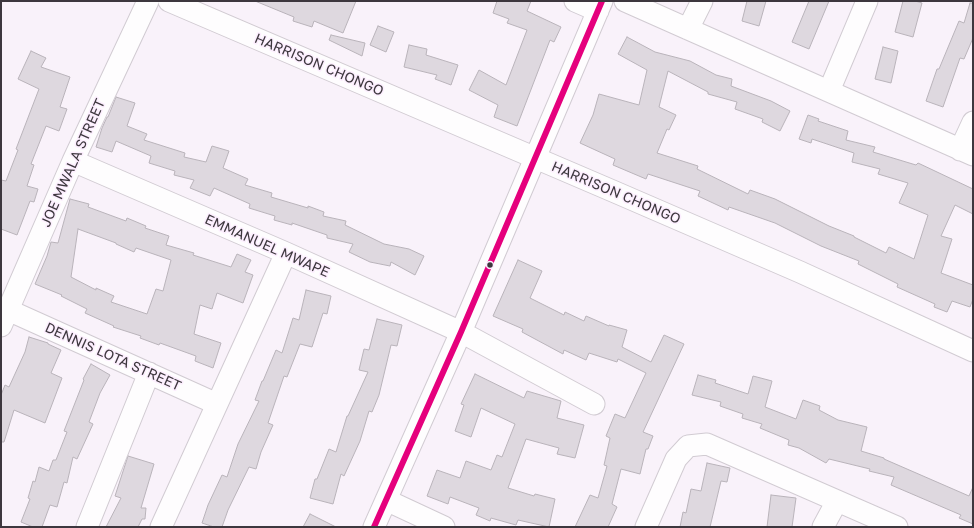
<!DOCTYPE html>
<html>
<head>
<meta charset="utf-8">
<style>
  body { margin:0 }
  #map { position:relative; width:974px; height:528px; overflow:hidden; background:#f9f2fa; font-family:"Golos Text",sans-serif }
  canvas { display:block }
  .frame { position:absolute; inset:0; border:2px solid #3d373e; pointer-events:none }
</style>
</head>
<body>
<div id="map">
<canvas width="974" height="528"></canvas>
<div class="frame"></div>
</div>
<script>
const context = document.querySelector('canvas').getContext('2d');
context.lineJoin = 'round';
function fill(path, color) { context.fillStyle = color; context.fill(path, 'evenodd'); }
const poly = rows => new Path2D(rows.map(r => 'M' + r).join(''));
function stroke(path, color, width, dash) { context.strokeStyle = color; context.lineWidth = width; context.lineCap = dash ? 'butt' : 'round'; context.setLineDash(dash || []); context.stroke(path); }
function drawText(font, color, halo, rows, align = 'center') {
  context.font = font + ' "Golos Text",sans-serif'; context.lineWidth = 3; context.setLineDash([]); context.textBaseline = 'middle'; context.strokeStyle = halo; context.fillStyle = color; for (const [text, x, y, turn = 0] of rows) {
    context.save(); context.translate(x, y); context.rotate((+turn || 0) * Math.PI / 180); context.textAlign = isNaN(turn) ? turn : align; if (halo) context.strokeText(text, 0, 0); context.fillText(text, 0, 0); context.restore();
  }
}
const building = poly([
  [255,1,356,1,343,33,314,21,312,27,293,21,294,17,255,1],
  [497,1,531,1,527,11,561,27,554,42,550,40,517,126,494,117,498,105,469,90,479,70,506,85,527,30,507,23,509,19,493,13,497,1],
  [747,1,766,1,759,26,742,21,747,1],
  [809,1,829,1,809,49,792,42,809,1],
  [903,1,915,1,922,3,913,37,895,32,903,1],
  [970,3,973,3,973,38,964,59,960,58,943,107,926,101,937,69,939,69,959,21,964,23,970,3],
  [378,26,394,32,386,52,370,45,378,26],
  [331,35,365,43,362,56,329,40,331,35],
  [627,37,655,52,690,61,716,75,732,79,731,86,771,101,790,111,780,131,762,122,763,119,735,109,737,102,708,94,708,92,668,71,659,107,676,115,669,130,667,129,657,153,698,166,697,169,748,194,750,190,775,199,829,226,854,236,854,237,886,253,889,247,914,259,928,215,899,203,908,183,878,174,880,169,852,162,854,153,812,139,811,143,799,139,808,115,819,119,818,121,848,131,846,140,875,147,873,152,916,165,918,163,973,189,973,214,955,205,941,236,952,239,941,273,973,285,973,299,970,307,952,301,947,312,934,307,935,304,897,287,898,284,858,264,859,261,821,246,775,223,729,207,728,210,698,196,700,191,648,174,646,179,613,165,615,159,580,143,593,115,599,94,639,105,647,70,618,54,627,37],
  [409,45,427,49,426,55,458,65,451,85,435,79,437,75,404,67,409,45],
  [883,47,898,51,891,83,875,79,883,47],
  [31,51,46,58,41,67,70,77,60,107,67,109,59,131,46,126,31,164,34,165,27,186,38,189,34,202,30,201,17,235,1,229,1,180,6,181,18,150,16,149,39,89,18,79,31,51],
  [116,97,135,103,127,126,147,134,144,140,185,153,184,157,206,162,212,146,229,151,223,168,248,179,245,185,272,193,271,197,308,208,308,206,324,212,323,216,346,221,345,225,384,244,409,249,424,256,415,275,391,262,390,266,370,262,349,252,353,244,327,238,327,235,292,223,292,225,274,220,275,216,249,208,250,204,214,188,210,196,190,188,194,180,174,175,175,171,149,163,151,156,116,141,112,152,96,147,102,128,107,117,108,117,116,97],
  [70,199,89,204,88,207,126,221,127,218,146,226,145,228,169,236,166,245,194,253,193,255,231,267,237,254,251,260,245,272,253,275,243,303,217,293,212,309,200,305,194,334,221,343,213,368,195,361,196,356,160,343,159,345,140,338,141,336,113,327,114,326,85,313,87,309,61,296,62,295,35,284,47,256,51,242,58,243,70,199],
  [78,229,116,243,116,244,134,252,136,248,171,260,163,291,156,289,147,314,111,302,114,296,96,288,96,290,71,277,78,229],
  [518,260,542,271,530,298,564,315,565,312,584,321,586,316,609,326,609,325,627,330,622,347,651,362,664,335,684,344,643,432,653,436,648,449,646,449,640,474,621,469,612,504,617,507,608,527,575,527,590,495,598,498,607,466,604,465,610,438,606,436,615,414,625,418,646,373,618,359,617,362,589,353,586,360,564,350,563,354,522,332,523,329,493,316,518,260],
  [306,290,331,296,327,314,323,313,312,347,300,344,287,377,284,376,268,423,273,425,261,452,256,469,249,467,228,510,222,527,214,527,202,523,208,505,222,475,227,477,238,444,259,401,255,400,262,381,263,381,276,350,282,353,293,318,299,320,306,290],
  [377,319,402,325,397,346,391,345,379,395,372,412,369,411,360,441,344,476,341,474,333,504,310,498,315,479,317,479,329,449,336,452,347,416,348,416,368,372,359,370,364,349,369,350,377,319],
  [29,337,48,343,48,344,61,350,51,373,62,378,45,423,14,410,4,442,1,442,1,395,5,385,9,387,25,352,29,337],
  [91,364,110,375,100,393,89,422,93,424,77,459,73,457,67,483,64,482,57,507,50,505,42,527,33,527,21,522,30,499,28,498,33,481,35,482,39,467,49,471,53,460,56,460,67,432,64,431,84,380,83,379,91,364],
  [475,374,524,398,527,391,561,401,557,418,584,425,575,458,557,454,559,448,526,439,508,488,534,496,535,494,555,499,549,527,518,520,516,525,491,518,490,521,476,515,479,508,450,497,448,504,427,496,437,470,460,478,466,461,491,470,497,455,502,457,515,424,481,408,471,437,455,431,464,405,461,404,475,374],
  [698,375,716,380,715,383,748,394,753,376,772,381,765,407,796,419,803,400,820,406,819,410,838,420,867,427,861,451,884,458,884,459,969,496,973,487,973,524,959,518,961,515,891,485,894,477,869,471,870,469,829,459,826,463,799,448,788,445,789,440,760,428,762,424,742,418,743,414,720,406,721,402,692,395,698,375],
  [128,456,154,464,141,508,146,508,145,519,142,519,138,527,106,527,121,498,115,496,128,456],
  [707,463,730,468,727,482,721,481,710,527,680,527,683,512,686,513,691,489,701,491,707,463],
  [771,495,796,498,792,527,767,527,771,495],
  [310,514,336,527,303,527,310,514]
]);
fill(building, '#ded8df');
stroke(building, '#b9b3ba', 1);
const minor = poly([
  [169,1,615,192,800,272,973,351],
  [575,1,598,11],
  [625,1,688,29],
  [702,1,688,29,973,155],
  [829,91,867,1],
  [960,150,973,122],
  [73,161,286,253,461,332,594,404],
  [8,310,217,404],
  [1,326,73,161,148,1],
  [386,500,444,527],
  [87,527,149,373],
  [161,527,286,253],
  [374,527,461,332,602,1],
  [646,527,676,459,688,446,707,444,897,527],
  [823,527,837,501]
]);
stroke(minor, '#d1cbd2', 23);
stroke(minor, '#fefdfe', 21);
stroke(poly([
  [374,527,461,332,602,1]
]), '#e5007d', 6);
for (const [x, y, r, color] of [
  [490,265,3.5,"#3d373e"]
]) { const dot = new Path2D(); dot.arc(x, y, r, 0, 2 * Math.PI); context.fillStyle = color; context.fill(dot); stroke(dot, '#fceefe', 1.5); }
drawText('14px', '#3d373e', '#fceefe', [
  ["HARRISON CHONGO",319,65,23],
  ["JOE MWALA STREET",73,163,-66],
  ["HARRISON CHONGO",616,193,23],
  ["EMMANUEL MWAPE",267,246,24],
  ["DENNIS LOTA STREET",113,357,24]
]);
</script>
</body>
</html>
